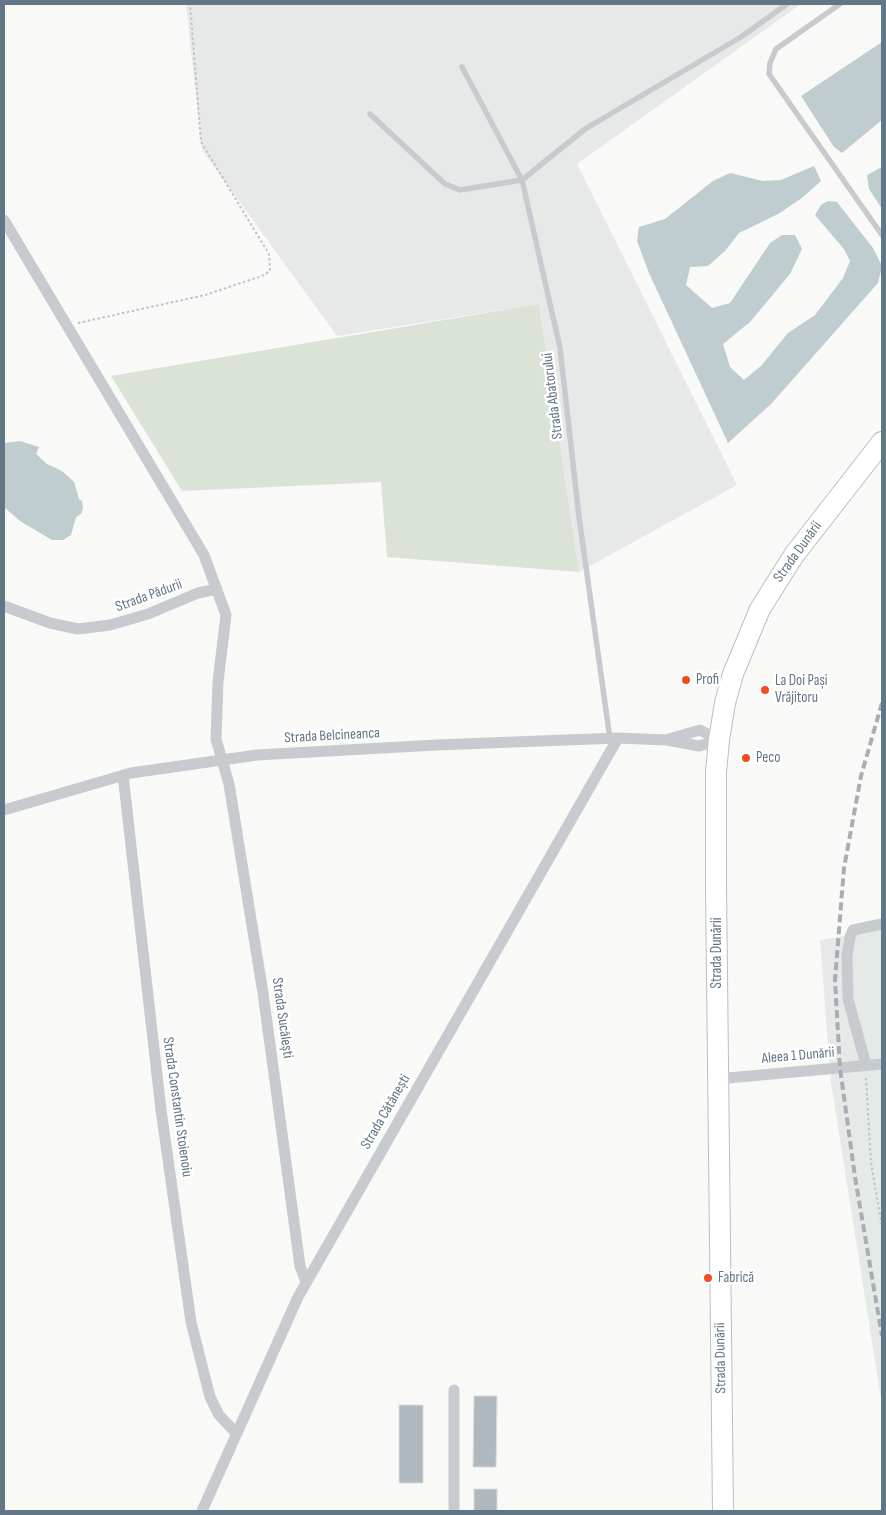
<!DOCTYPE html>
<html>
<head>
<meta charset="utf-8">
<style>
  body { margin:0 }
  #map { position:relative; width:886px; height:1515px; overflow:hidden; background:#f9f9f7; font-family:"Sofia Sans Condensed",sans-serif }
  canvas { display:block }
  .frame { position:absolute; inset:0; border:5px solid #627685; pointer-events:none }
</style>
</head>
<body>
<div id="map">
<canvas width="886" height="1515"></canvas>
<div class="frame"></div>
</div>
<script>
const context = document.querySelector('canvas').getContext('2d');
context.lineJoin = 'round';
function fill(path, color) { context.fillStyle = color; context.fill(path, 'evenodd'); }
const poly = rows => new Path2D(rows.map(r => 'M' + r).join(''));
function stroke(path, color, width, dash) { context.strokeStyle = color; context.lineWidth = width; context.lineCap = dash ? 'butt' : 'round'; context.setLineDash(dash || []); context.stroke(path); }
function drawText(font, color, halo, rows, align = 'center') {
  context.font = font + ' "Sofia Sans Condensed",sans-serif'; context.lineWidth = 5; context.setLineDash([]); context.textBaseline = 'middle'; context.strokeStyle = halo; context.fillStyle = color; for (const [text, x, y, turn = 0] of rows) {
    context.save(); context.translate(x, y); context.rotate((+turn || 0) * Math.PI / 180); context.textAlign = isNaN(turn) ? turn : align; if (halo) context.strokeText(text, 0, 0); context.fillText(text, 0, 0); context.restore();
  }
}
fill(poly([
  [186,4,801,4,577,164,737,485,579,572,539,304,337,336,202,150],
  [882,930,882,1405,831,1083,820,940]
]), '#e7e8e8');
fill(poly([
  [539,304,579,572,387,557,381,482,182,491,111,376]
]), '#dbe2d7');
fill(poly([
  [882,42,882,120,842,153,834,147,801,96],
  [814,166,821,181,802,198,778,214,739,233,725,251,708,266,690,267,686,285,712,308,730,303,770,243,782,235,795,235,802,249,790,274,750,322,723,344,730,367,744,380,761,366,788,333,815,315,843,278,850,261,844,249,815,215,821,205,828,201,837,202,873,248,882,266,878,283,771,404,728,443,649,273,637,241,639,227,665,219,713,181,730,173,763,181,781,180],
  [880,168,882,169,882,209,869,189,867,175],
  [20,441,39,447,36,454,47,464,62,471,74,482,79,499,82,501,83,508,81,514,76,517,71,535,63,540,52,540,20,521,4,507,4,443]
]), '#bfccd0');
const building = poly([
  [474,1396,497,1396,496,1467,473,1467,474,1396],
  [399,1405,423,1405,423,1483,399,1483,399,1405],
  [474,1489,497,1489,497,1511,474,1511,474,1489]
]);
fill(building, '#afb8bf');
stroke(building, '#dbdbd9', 1);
const highway = poly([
  [723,1511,716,885,716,772,719,740,725,703,733,674,760,609,794,555,882,442]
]);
stroke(highway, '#bbbfc2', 22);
stroke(poly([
  [78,323,205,295,262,276,270,271,269,254,201,142,190,4],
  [866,1078,871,1163,882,1226]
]), '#c0c3c5', 2, [2.5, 2.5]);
stroke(poly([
  [840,4,776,49,770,63,769,74,882,235],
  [462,67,522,180,560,348,579,517,610,739],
  [370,114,445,184,460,190,522,180,585,129,741,37,787,4]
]), '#c7cbcf', 5.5);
stroke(poly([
  [4,220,204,555,226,615,218,682,216,739,229,784,263,993,300,1266,306,1282],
  [4,606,50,623,78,629,110,625,148,614,198,593,217,589],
  [669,739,700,730,719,740],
  [123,775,161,1110,191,1322,210,1397,219,1415,236,1433],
  [4,810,131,773,257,755,436,745,618,738,667,740,699,746,719,740],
  [866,1065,848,999,847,956,850,937,853,930,882,924],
  [717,1079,882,1064],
  [454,1390,454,1511],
  [202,1511,298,1297,618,738]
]), '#c7cbcf', 11);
stroke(highway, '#fff', 20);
stroke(poly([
  [882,703,861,776,844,868,835,980,840,1068,855,1177,882,1336]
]), '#a7aeb4', 4, [8, 4]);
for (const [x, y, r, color] of [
  [686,680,5,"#f34c1e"],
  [765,690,5,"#f34c1e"],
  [746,758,5,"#f34c1e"],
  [708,1278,5,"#f34c1e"]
]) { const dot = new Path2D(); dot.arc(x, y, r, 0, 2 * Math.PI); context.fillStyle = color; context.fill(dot); stroke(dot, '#fff', 2); }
drawText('15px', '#627685', '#fff', [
  ["Strada Abatorului",553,396,-97],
  ["Strada Dunării",798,552,-54],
  ["Strada Pădurii",149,596,-20],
  ["Strada Belcineanca",332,736,-3],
  ["Strada Dunării",717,953,-90],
  ["Strada Sucălești",282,1018,82],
  ["Aleea 1 Dunării",798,1056,-5],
  ["Strada Constantin Stoienoiu",177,1107,82],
  ["Strada Cătănești",386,1112,-60],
  ["Strada Dunării",721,1358,-91]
]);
drawText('15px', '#627685', '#fff', [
  ["Profi",696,680],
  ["La Doi Pași",775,681],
  ["Vrăjitoru",775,698],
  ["Peco",756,758],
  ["Fabrică",718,1278]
], 'left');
</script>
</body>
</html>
